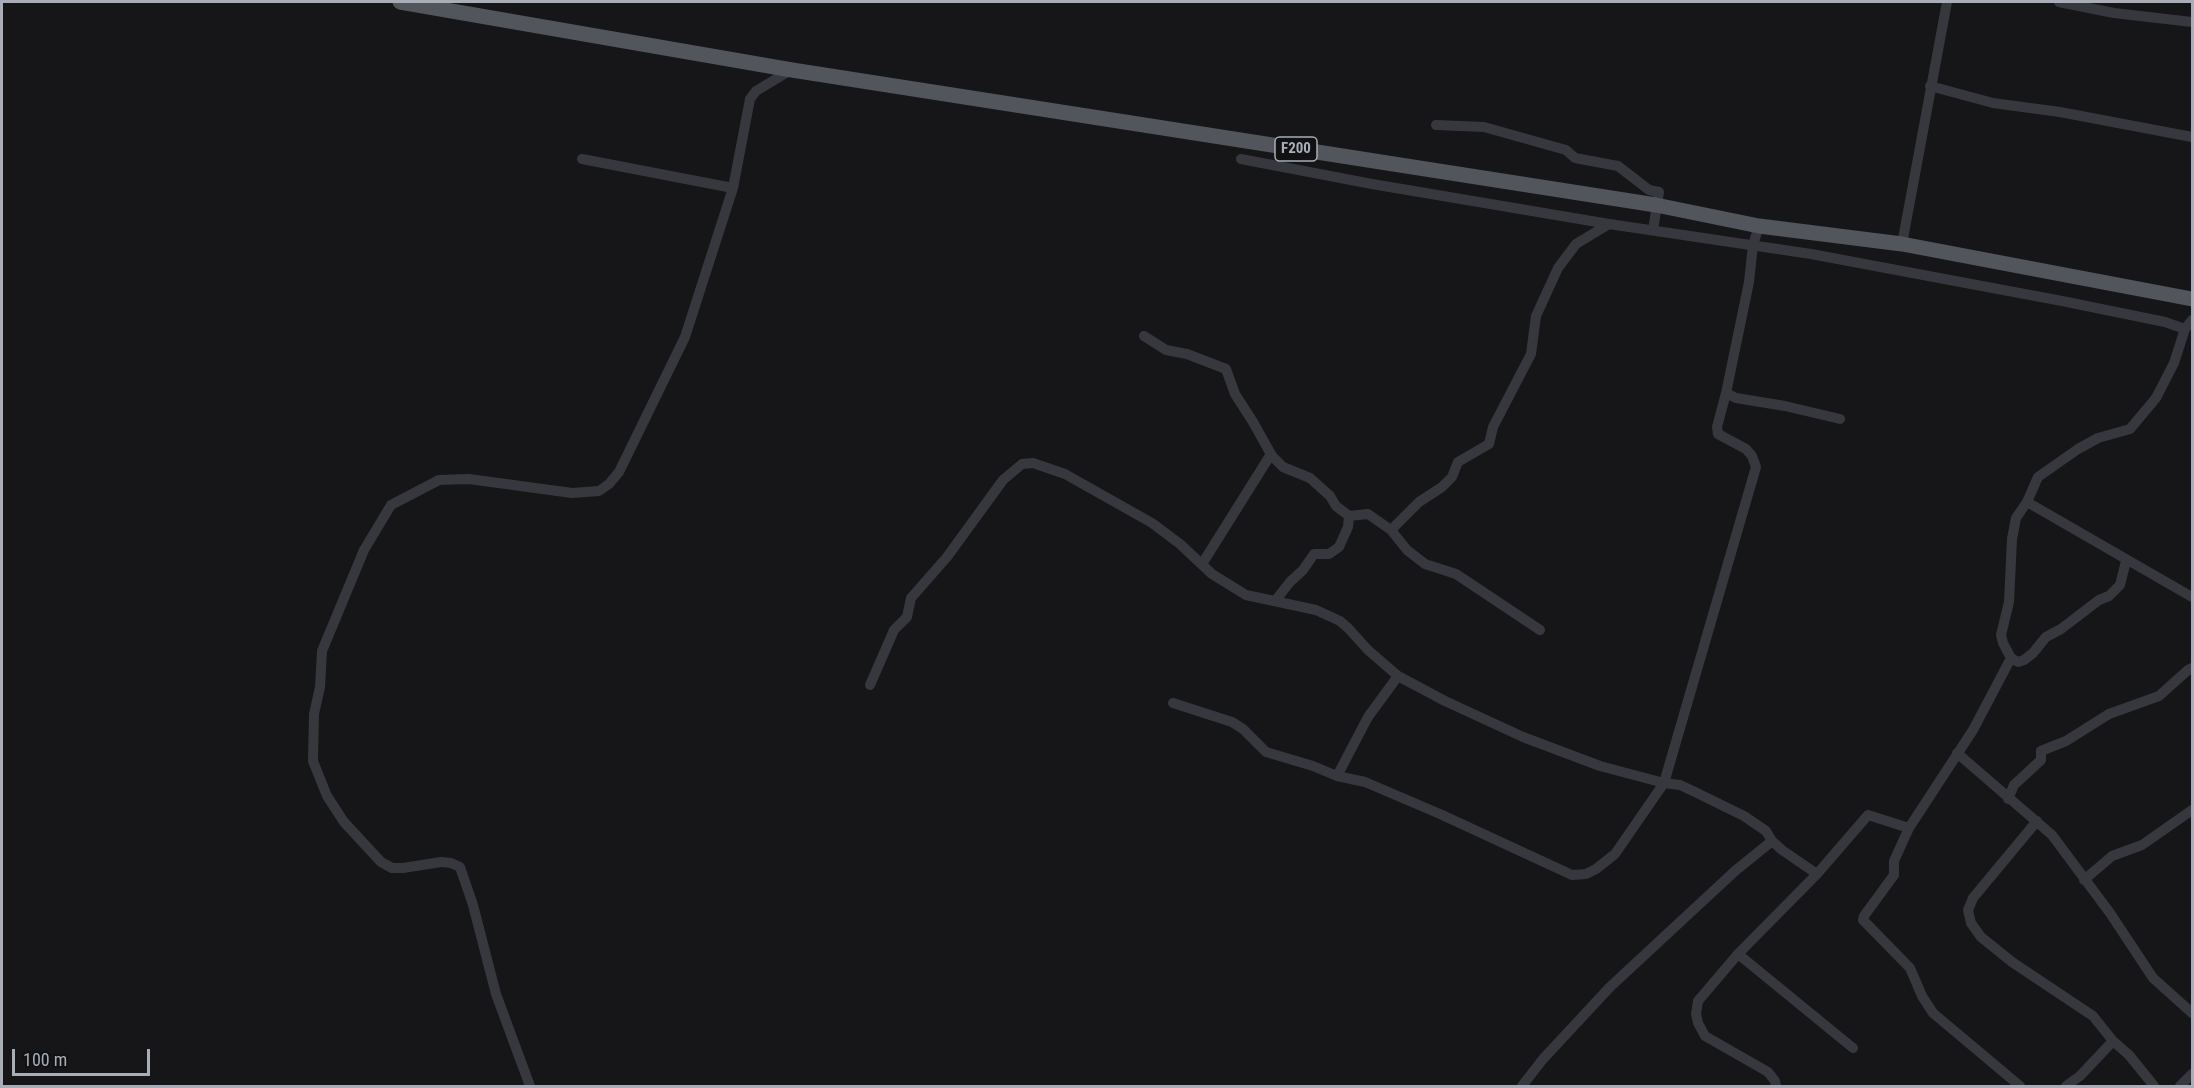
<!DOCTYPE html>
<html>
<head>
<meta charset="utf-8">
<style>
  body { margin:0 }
  #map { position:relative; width:2194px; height:1088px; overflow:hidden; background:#161618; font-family:"Roboto Condensed",sans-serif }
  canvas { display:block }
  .frame { position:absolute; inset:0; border:3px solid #a8adb8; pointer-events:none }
  .scale { position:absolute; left:12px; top:1049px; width:138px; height:27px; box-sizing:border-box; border:3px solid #a8adb8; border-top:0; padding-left:8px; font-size:18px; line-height:21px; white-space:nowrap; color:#a8adb8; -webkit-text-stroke:4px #111113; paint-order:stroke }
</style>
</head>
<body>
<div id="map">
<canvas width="2194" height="1088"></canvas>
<div class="frame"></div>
<div class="scale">100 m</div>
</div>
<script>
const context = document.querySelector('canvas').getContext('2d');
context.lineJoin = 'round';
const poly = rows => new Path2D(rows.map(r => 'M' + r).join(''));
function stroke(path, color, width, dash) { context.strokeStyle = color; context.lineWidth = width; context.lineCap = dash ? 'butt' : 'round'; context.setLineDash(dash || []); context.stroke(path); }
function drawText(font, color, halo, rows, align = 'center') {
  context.font = font + ' "Roboto Condensed",sans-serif'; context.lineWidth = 5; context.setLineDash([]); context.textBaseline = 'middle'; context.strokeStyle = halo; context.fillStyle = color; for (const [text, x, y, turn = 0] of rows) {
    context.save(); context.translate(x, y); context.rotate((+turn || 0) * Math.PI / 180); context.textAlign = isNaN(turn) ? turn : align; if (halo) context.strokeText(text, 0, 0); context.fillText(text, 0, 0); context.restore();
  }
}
stroke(poly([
  [2059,2,2114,13,2192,22],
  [1930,86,1993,103,2060,112,2192,137],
  [1436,125,1484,127,1566,150,1575,158,1618,166,1649,190,1659,192,1653,230],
  [582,159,733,188],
  [1241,159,1372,184,1609,224,1811,254,2062,301,2165,322,2185,329],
  [1759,226,1753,245,1749,282,1726,393,1736,398,1785,406,1840,419],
  [1902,244,1947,2],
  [1144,336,1166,350,1187,354,1226,369,1235,394,1253,422,1272,456,1283,467,1310,478,1330,496,1336,506,1349,516],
  [2027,502,2192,597],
  [1391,530,1419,502,1442,487,1452,477,1458,462,1489,444,1493,427,1531,354,1536,316,1558,268,1576,244,1609,224],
  [2126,561,2120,585,2109,596,2099,600,2061,629,2046,637,2033,653,2024,660,2018,662,2011,658,2003,643,2001,635,2009,602,2012,539,2016,518,2027,502,2038,477,2078,449,2098,438,2130,429,2156,398,2174,363,2185,329,2192,320],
  [1202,564,1271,454],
  [1275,601,1290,582,1303,570,1314,554,1329,554,1339,547,1348,527,1349,516,1368,514,1391,530,1407,550,1425,564,1456,574,1540,630],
  [2011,658,1973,730,1909,828,1894,861,1894,875,1864,916,1863,920,1910,968,1922,996,1933,1013,2020,1086],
  [870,685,894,630,907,617,911,598,947,557,1003,480,1022,464,1033,463,1065,474,1152,523,1180,544,1212,574,1246,595,1316,610,1340,621,1349,629,1368,650,1398,676,1445,701,1523,737,1600,766,1664,783,1680,785,1695,792,1744,816,1766,831,1772,841,1782,850,1817,874],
  [1173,703,1232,722,1243,729,1266,752,1313,766,1337,776,1365,782,1440,814,1572,875,1586,874,1596,869,1615,854,1664,783,1756,467,1752,456,1746,449,1718,434,1717,427,1726,393],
  [1957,753,2052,835,2110,913,2153,978,2192,1013],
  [1337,776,1368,717,1398,676],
  [2008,799,2014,785,2041,760,2041,751,2066,741,2109,714,2159,696,2188,670,2192,668],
  [2037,821,1973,898,1968,910,1971,923,1981,937,2012,962,2093,1016,2113,1041,2129,1055,2154,1086],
  [2084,880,2112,856,2142,845,2192,810],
  [1738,954,1853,1048],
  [530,1086,496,994,473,905,460,867,451,863,441,862,403,868,392,868,381,862,344,822,327,796,313,761,314,714,320,687,322,651,364,550,391,505,439,480,469,479,572,493,599,491,609,484,619,472,685,337,733,188,750,99,756,91,791,70],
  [1522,1086,1543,1059,1610,987,1735,871,1772,841],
  [1776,1086,1775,1081,1768,1072,1705,1036,1698,1023,1696,1014,1698,1001,1738,954,1817,874,1868,815,1909,828],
  [2066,1086,2080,1076,2113,1041],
  [2180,1086,2192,1074]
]), '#37383d', 10);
stroke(poly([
  [400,2,792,70,1656,205,1759,226,1902,244,2192,299]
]), '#53555c', 15);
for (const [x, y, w] of [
  [1296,149,42]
]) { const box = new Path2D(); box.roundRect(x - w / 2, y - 12, w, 24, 4.5); context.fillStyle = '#111113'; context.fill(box); stroke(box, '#a8adb8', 1.5); }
drawText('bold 15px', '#a8adb8', null, [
  ["F200",1296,149]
]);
</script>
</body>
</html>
